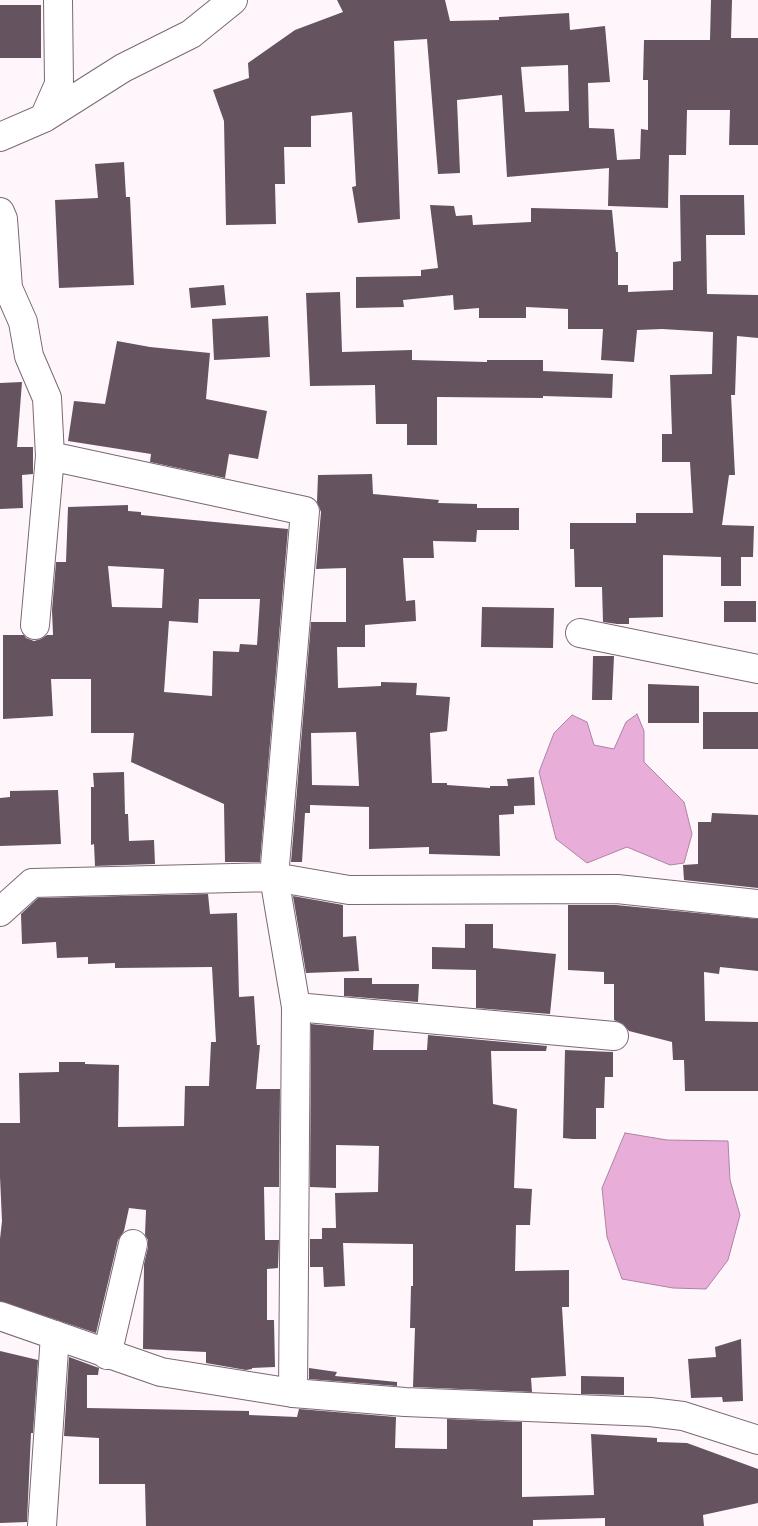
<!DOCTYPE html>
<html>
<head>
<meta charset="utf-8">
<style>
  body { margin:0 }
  canvas { display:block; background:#fff6fc }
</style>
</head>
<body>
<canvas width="758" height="1526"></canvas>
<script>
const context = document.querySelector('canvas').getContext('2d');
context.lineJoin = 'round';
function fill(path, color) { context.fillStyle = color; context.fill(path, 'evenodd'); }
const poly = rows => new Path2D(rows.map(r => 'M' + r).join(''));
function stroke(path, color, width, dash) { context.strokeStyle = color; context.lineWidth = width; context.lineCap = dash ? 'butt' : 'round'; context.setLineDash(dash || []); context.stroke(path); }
const water = poly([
  [637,714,644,731,644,762,684,802,692,834,684,863,670,865,627,847,587,863,556,839,539,772,554,733,572,715,587,722,594,745,614,749,626,722,637,714],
  [625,1133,667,1140,728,1141,730,1180,740,1215,728,1260,706,1289,673,1288,622,1279,607,1237,602,1188,625,1133]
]);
fill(water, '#e8aed9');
stroke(water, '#ad82a2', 1);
fill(poly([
  [337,0,445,0,450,21,499,20,499,17,569,13,570,30,605,26,610,82,588,83,589,128,614,129,617,160,640,159,641,129,648,130,648,80,643,80,644,40,710,40,711,0,732,0,731,38,758,38,758,145,729,145,730,110,687,110,686,155,669,155,668,208,608,206,609,168,507,177,502,95,457,100,460,173,438,174,427,39,394,41,400,219,358,223,352,187,356,186,352,112,311,116,311,147,284,147,285,184,275,184,276,224,226,225,224,121,213,90,249,78,248,63,295,30,343,12],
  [568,65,569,111,525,112,521,67],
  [0,5,41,5,41,58,0,58],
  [124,162,126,197,130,197,134,285,59,288,55,200,98,198,95,164],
  [680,195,744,195,745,235,706,235,707,294,758,295,758,338,737,336,735,395,731,395,735,475,729,475,722,525,754,526,753,557,741,557,741,586,721,586,721,557,663,555,663,617,629,618,629,624,617,624,603,622,602,587,575,587,574,549,570,549,570,523,636,523,636,513,693,513,690,462,662,462,662,434,672,434,670,375,712,374,713,332,662,329,637,330,634,362,601,360,603,329,568,329,568,309,526,307,526,318,479,318,479,308,454,310,453,295,403,300,404,307,356,308,356,277,421,276,421,270,438,268,430,205,454,206,456,216,472,215,473,225,531,222,531,208,612,210,616,252,618,252,618,285,628,285,628,292,673,290,673,262,681,261],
  [224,285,226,305,191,308,189,288],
  [340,292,342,352,412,350,412,360,487,362,487,360,543,360,543,371,613,374,612,398,543,396,543,398,437,397,437,445,407,445,407,424,376,424,375,385,310,386,306,293],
  [268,316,270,357,214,360,212,319],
  [117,341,150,347,210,353,206,399,267,411,258,459,229,454,225,478,150,462,151,454,68,441,74,401,105,404],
  [22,382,17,447,33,447,33,474,22,475,23,508,0,509,0,383],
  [372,474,373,494,439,500,438,503,477,504,477,508,519,508,519,530,477,530,476,542,433,541,434,558,403,558,406,601,415,600,416,621,365,625,365,647,337,647,338,688,381,686,381,682,417,683,416,695,450,697,447,731,430,733,432,783,447,783,447,785,490,788,490,786,508,786,507,779,534,777,535,805,514,806,514,814,499,815,500,856,429,854,429,847,369,849,369,807,310,805,310,813,305,813,302,862,291,862,311,622,346,622,346,568,316,569,321,512,317,502,318,475],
  [356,732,359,786,312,785,311,733],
  [128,505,128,511,141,512,141,515,288,529,260,862,225,862,224,804,131,762,134,733,91,733,91,679,51,679,53,716,3,719,3,635,24,635,26,638,34,641,41,639,47,635,53,635,52,610,56,562,66,562,68,507],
  [108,566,164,569,162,608,112,607],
  [199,599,260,599,257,645,240,644,239,652,213,651,212,696,164,692,169,621,198,623],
  [724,601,756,601,756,622,724,622],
  [482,607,554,608,553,648,481,647],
  [593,656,614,656,612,700,592,700],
  [648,684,699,686,699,723,648,723],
  [703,712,758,712,758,749,703,749],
  [124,772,125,814,128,814,129,841,154,840,155,864,95,866,94,844,91,845,91,787,94,787,93,773],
  [58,790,61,844,0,846,0,798,10,797,10,791],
  [712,813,758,815,758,888,684,880,683,865,698,864,698,822,711,822],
  [208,894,210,914,237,913,239,997,254,996,257,1045,260,1045,256,1089,280,1089,279,1187,264,1187,265,1240,279,1240,278,1268,267,1269,267,1320,274,1320,275,1367,252,1368,252,1369,246,1370,206,1363,206,1352,143,1349,144,1264,148,1247,148,1240,145,1235,146,1210,129,1208,124,1231,118,1240,96,1333,0,1301,0,1239,2,1221,0,1177,0,1123,20,1123,19,1073,59,1072,59,1062,85,1062,85,1064,119,1065,118,1127,184,1126,185,1086,209,1086,211,1042,216,1042,212,967,115,968,115,963,88,964,88,957,57,958,56,942,22,944,21,914,38,898],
  [293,896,343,905,343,937,356,936,359,971,306,973],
  [568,905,616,905,758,919,758,971,720,967,719,974,704,972,705,1021,758,1022,758,1091,685,1091,684,1060,673,1060,672,1042,629,1031,623,1024,614,1020,614,984,604,984,604,972,568,970],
  [465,924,493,924,493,948,556,954,550,1014,476,1008,476,970,432,969,432,947,465,948],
  [344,978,372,978,372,984,419,984,418,1002,344,996],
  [311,1024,374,1030,373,1050,427,1050,428,1035,547,1046,546,1051,491,1051,493,1104,517,1109,514,1188,532,1189,530,1225,516,1225,515,1271,569,1270,569,1307,562,1307,566,1376,531,1378,532,1392,413,1387,415,1328,410,1328,411,1286,413,1286,413,1244,343,1243,345,1286,324,1287,323,1267,310,1267,310,1239,322,1239,322,1228,336,1228,335,1193,378,1192,379,1146,336,1145,336,1188,310,1187],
  [565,1050,613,1052,613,1077,605,1077,604,1108,596,1108,596,1139,573,1139,563,1138],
  [741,1339,743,1401,723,1402,722,1397,691,1398,688,1359,716,1357,715,1347],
  [0,1351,38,1360,33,1433,31,1433,27,1522,0,1523],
  [69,1357,99,1368,98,1375,87,1375,87,1408,249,1411,249,1415,297,1417,299,1409,396,1417,395,1448,447,1449,447,1419,522,1422,522,1497,594,1495,591,1434,657,1438,657,1442,687,1443,758,1469,758,1503,703,1515,704,1526,605,1526,605,1518,533,1520,533,1526,146,1526,145,1484,99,1484,99,1438,64,1436],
  [309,1368,337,1372,335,1376,397,1382,397,1386,309,1379],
  [581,1376,624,1377,624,1395,581,1394]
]), '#655360');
const street = poly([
  [44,118,59,84,58,0],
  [0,137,44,118,123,68,191,34,233,0],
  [0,212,3,219,8,288,23,322,29,356,47,398,50,456,35,625],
  [50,456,305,511,274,877,296,1007],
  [580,633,758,669],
  [0,912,32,883,274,877,349,890,617,889,758,904],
  [107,1355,133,1244],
  [293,1393,296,1007,614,1036],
  [42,1526,55,1335]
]);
const secondary = poly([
  [0,1316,161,1372,293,1393,405,1402,650,1412,683,1416,758,1440]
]);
stroke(street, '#7a6875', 30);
stroke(secondary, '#7a6875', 30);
stroke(street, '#fff', 28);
stroke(secondary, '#fff', 28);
</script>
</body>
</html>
